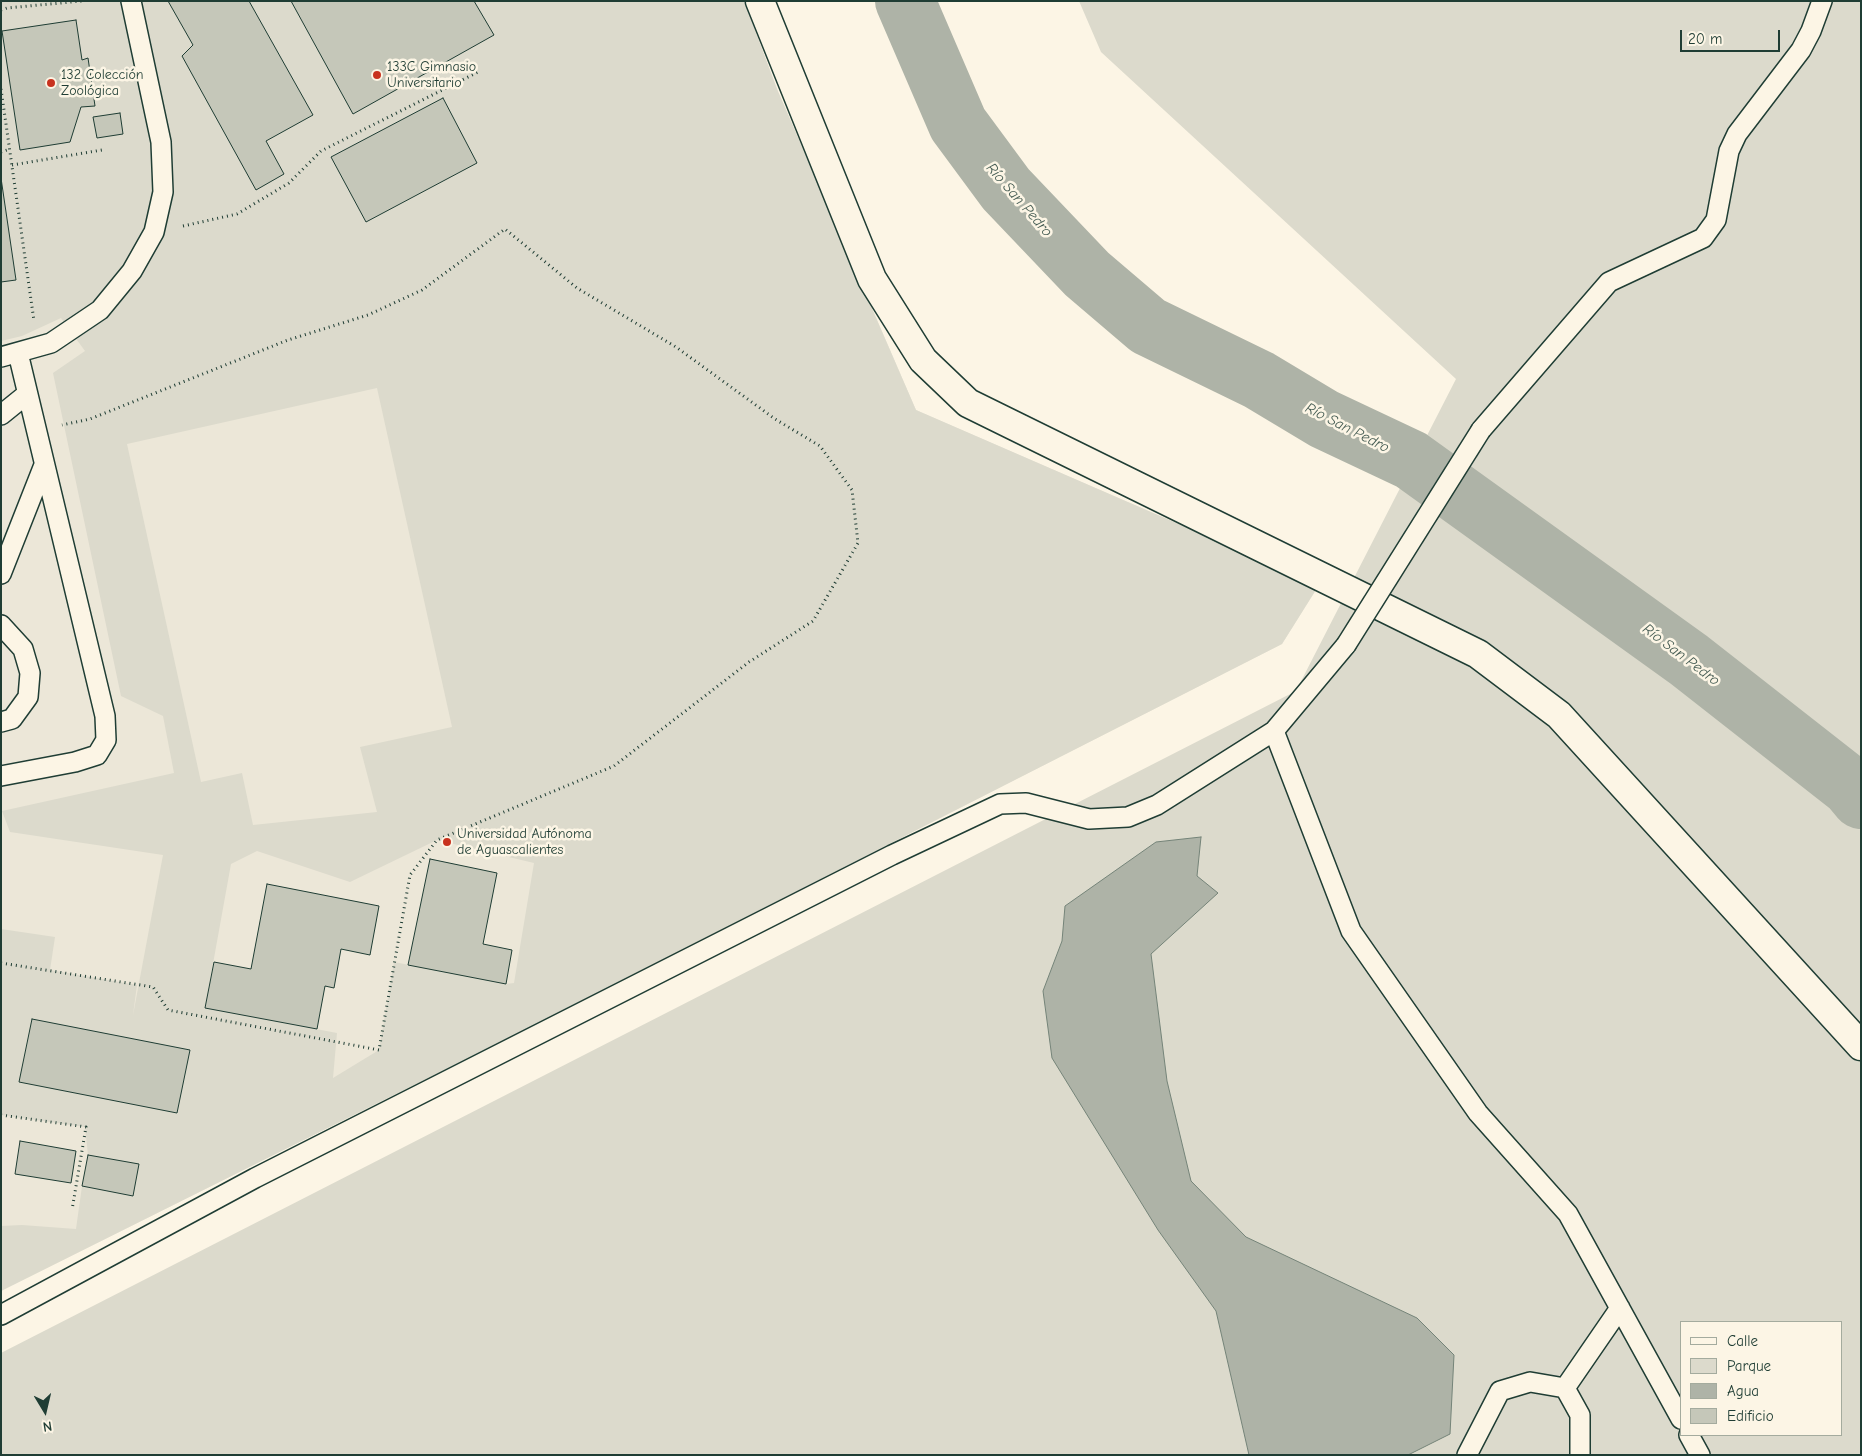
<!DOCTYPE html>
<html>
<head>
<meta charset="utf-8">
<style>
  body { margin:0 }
  #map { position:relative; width:1862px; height:1456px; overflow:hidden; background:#fcf5e5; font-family:"Comic Neue",sans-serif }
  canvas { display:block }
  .frame { position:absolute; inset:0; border:2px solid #1f3d34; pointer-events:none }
  .legend { position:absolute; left:1680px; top:1321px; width:162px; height:115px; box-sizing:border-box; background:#fcf5e5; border:1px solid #a4ab9e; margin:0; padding:6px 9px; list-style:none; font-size:15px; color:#1f3d34 }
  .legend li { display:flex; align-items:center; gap:10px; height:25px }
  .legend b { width:25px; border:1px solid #a4ab9e }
  .north { position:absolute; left:20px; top:1386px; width:50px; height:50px; -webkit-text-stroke:4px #fcf5e5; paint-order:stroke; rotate:171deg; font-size:14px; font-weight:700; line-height:20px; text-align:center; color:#1f3d34 }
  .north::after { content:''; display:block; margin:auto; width:18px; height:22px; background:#1f3d34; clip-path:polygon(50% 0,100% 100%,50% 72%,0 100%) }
  .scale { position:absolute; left:1680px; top:30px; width:100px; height:22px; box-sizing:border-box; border:2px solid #1f3d34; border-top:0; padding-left:6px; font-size:15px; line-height:18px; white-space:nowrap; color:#1f3d34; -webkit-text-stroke:4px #fcf5e5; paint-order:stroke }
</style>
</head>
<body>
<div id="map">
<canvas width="1862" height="1456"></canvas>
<div class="frame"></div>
<ul class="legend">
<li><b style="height:6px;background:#fcf5e5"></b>Calle</li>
<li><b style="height:14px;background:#dcdacc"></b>Parque</li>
<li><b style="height:14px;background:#aeb3a7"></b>Agua</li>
<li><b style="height:14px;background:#c5c7b9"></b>Edificio</li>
</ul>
<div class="north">N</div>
<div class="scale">20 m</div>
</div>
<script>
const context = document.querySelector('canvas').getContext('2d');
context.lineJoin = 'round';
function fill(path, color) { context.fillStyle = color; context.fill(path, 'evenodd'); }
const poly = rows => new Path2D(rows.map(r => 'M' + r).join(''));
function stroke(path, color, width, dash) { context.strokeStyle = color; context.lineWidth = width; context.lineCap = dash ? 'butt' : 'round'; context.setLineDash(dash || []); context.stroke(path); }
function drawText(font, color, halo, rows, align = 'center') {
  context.font = font + ' "Comic Neue",sans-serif'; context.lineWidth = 5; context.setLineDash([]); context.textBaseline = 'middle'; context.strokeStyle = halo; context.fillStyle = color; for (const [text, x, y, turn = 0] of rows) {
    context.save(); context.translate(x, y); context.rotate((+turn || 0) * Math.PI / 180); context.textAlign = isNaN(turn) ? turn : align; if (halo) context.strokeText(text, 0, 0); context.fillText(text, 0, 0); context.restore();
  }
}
fill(poly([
  [1,1,744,1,777,89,916,410,1319,585,1282,644,504,1040,1,1291]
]), '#ece7d8');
fill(poly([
  [1,1,744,1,777,89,916,410,1319,585,1282,644,504,1040,1,1291,1,1226,22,1225,76,1229,82,1186,133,1196,88,1155,85,1127,1,1115,1,929,55,937,50,970,137,985,133,1015,163,855,10,832,2,811,174,773,163,716,121,696,53,373,85,351,61,318,22,336,1,341],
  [377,388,452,727,360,747,377,812,253,825,242,773,201,782,127,444],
  [437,840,534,863,514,983,506,984,394,962,379,1050,333,1078,337,1033,205,1008,231,864,257,851,350,882],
  [32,1019,189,1050,19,1082],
  [1079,1,1861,1,1861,1455,1,1455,1,1353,1296,691,1456,379,1101,52],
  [1681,1322,1841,1322,1841,1435,1681,1435]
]), '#dcdacc');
const water = poly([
  [1201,837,1197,876,1218,893,1151,954,1167,1081,1191,1181,1246,1237,1417,1318,1454,1355,1450,1434,1408,1455,1249,1455,1216,1311,1158,1230,1052,1058,1043,991,1062,941,1065,906,1156,842,1201,837]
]);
fill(water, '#aeb3a7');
stroke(water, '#758479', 1);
stroke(poly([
  [905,1,958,124,1006,189,1087,274,1148,326,1259,380,1324,419,1411,460,1689,660,1851,787,1861,799]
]), '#aeb3a7', 60);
const building = poly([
  [168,1,249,1,313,115,266,141,284,174,256,190,182,56,193,45,168,1],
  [291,1,474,1,494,35,353,114,291,1],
  [76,20,82,60,88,58,95,106,81,107,70,142,20,150,2,31,76,20],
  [443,98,477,163,366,222,331,157,443,98],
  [120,113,123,134,97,138,93,117,120,113],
  [1,178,16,280,1,282,1,178],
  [430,859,497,873,483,944,512,950,506,984,408,965,430,859],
  [267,884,379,906,370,955,341,949,334,988,325,986,317,1029,205,1008,214,962,251,969,267,884],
  [32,1019,190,1050,177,1113,19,1082,32,1019],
  [20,1141,76,1151,71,1183,15,1174,20,1141],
  [88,1155,139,1164,133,1196,82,1186,88,1155]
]);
fill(building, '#c5c7b9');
stroke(building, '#1f3d34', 1);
const lane = poly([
  [1,357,51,343,100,310,132,271,154,232,163,192,161,142,131,1],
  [1,415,27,394],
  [1481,430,1609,282,1703,238,1716,220,1729,151,1737,134,1801,50,1811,31,1822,1],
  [1,574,44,465],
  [1,625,23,649,30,673,28,697,12,719,1,722],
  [1274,731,1351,931,1478,1113,1568,1214,1681,1419],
  [1,776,75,762,97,755,106,740,105,716,18,353],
  [1,1315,255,1178,892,855,1000,804,1026,803,1089,819,1128,817,1157,805,1274,731,1346,645],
  [1565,1388,1620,1308],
  [1689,1435,1700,1455],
  [1467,1455,1500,1391,1530,1382,1565,1388,1580,1415,1580,1455]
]);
const street = poly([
  [760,1,872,279,923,360,968,403,1478,654,1559,715,1861,1046]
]);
stroke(lane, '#1f3d34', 22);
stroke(street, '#1f3d34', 31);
stroke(poly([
  [1,10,7,8,82,1],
  [1,89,34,321],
  [1,152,10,149],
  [12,165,102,150],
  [183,226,237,214,289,183,321,151,478,72],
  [1,963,153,987,168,1010,379,1050,410,875,437,840,614,766,749,662,813,621,858,543,852,490,820,446,775,419,676,347,577,288,505,229,422,290,368,315,288,340,90,419,62,425],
  [1,1115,86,1127,72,1210]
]), '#1f3d34', 3, [1, 4]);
stroke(lane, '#fcf5e5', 19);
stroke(street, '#fcf5e5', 28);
const laneBridge = poly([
  [1346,645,1481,430]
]);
stroke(laneBridge, '#1f3d34', 22, []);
stroke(laneBridge, '#fcf5e5', 19);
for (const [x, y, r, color] of [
  [377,75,5,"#c8321e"],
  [51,83,5,"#c8321e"],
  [447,842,5,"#c8321e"]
]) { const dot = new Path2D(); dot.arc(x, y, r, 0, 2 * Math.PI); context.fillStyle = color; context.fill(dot); stroke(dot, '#fcf5e5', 2); }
drawText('14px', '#1f3d34', '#fcf5e5', [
  ["133C Gimnasio",387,67],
  ["Universitario",387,83],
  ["132 Colección",61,75],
  ["Zoológica",61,91],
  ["Universidad Autónoma",457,834],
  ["de Aguascalientes",457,850]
], 'left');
drawText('italic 15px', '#435a51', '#fcf5e5', [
  ["Río San Pedro",1019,200,49],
  ["Río San Pedro",1347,428,27],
  ["Río San Pedro",1681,655,37]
]);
</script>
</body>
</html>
